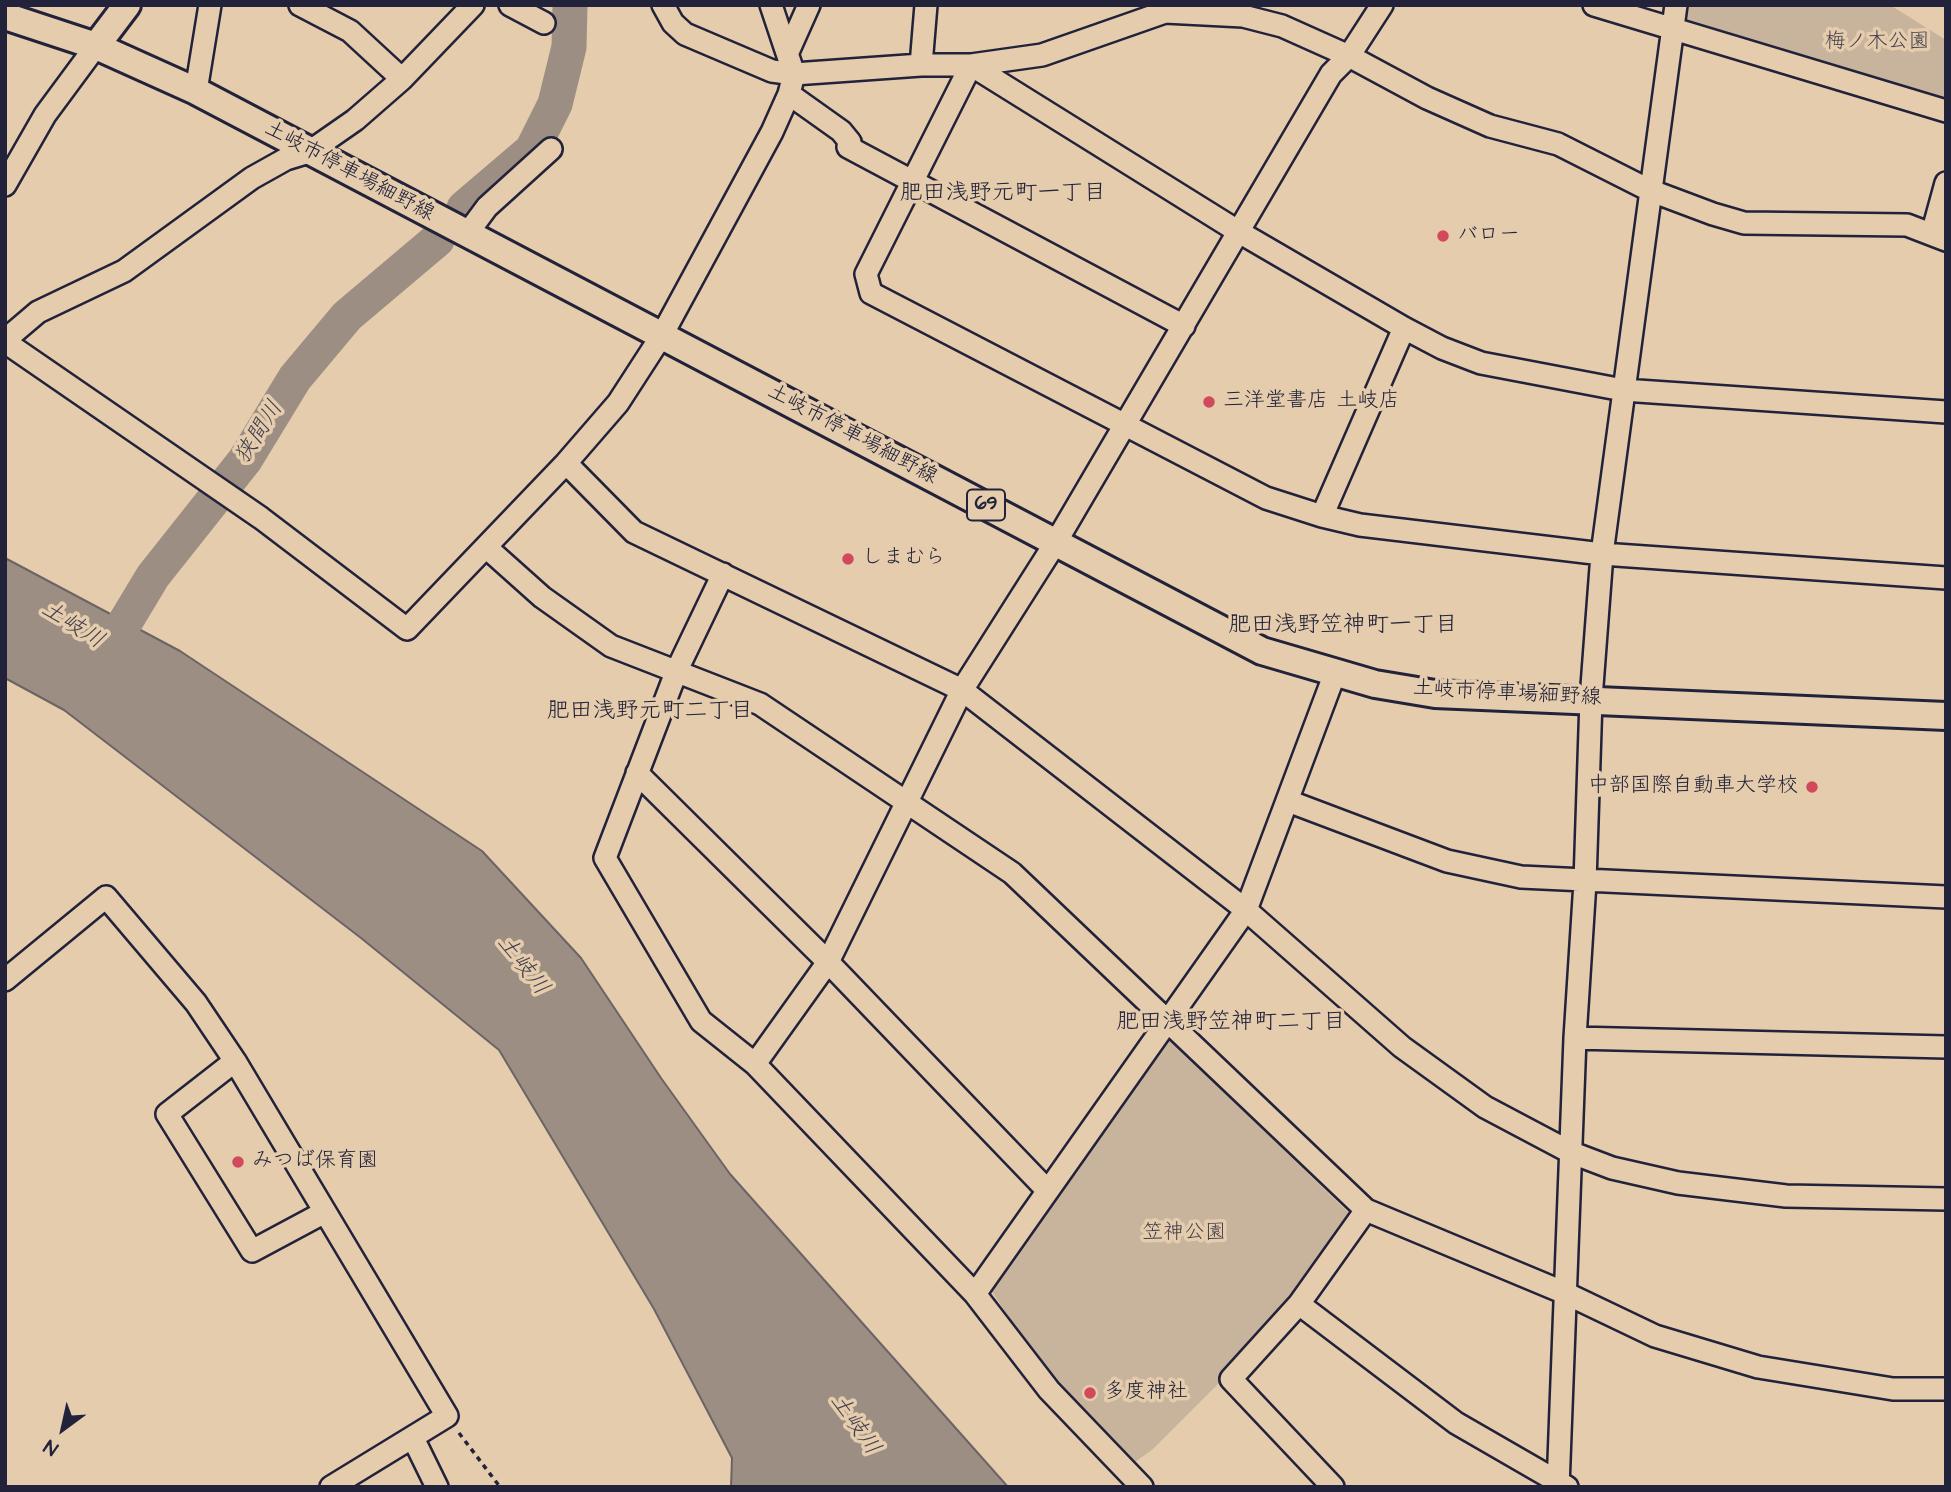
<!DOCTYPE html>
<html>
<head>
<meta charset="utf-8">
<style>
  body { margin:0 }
  #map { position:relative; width:1951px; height:1492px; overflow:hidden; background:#e4ccac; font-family:"Architects Daughter",sans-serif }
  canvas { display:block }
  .frame { position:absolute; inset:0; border:7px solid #22223b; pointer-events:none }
  .north { position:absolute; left:28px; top:1394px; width:70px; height:70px; -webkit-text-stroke:5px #e4ccac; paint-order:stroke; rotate:213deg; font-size:19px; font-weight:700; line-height:28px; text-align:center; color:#22223b }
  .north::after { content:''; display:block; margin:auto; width:24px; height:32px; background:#22223b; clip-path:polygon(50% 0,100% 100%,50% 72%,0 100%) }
</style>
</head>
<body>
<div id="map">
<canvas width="1951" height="1492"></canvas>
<div class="frame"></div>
<div class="north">N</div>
</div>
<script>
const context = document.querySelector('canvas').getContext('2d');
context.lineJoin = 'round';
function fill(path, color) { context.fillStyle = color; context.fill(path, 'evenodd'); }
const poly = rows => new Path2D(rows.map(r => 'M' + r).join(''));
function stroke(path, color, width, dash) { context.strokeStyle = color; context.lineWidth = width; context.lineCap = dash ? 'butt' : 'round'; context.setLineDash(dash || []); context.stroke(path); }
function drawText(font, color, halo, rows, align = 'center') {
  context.font = font + ' "Architects Daughter","Klee One",sans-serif'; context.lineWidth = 7; context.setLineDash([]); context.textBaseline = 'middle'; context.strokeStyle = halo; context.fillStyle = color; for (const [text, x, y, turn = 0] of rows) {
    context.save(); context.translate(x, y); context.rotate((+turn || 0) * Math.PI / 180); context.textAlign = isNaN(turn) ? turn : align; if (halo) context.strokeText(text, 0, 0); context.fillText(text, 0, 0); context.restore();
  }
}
fill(poly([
  [1686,5,1890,5,1946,40,1946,102,1684,24],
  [1167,1037,1358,1222,1274,1328,1153,1449,1131,1465,1053,1383,988,1286]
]), '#c8b39c');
const water = poly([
  [5,558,180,651,482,851,581,958,661,1078,730,1174,1008,1487,731,1487,732,1458,654,1309,499,1050,361,938,64,710,5,678,5,558]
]);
fill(water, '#9c8e82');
stroke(water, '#6b6366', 2);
stroke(poly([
  [464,208,532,150,555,104,569,47,570,5],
  [109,649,153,576,245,460,295,378,347,316,437,240]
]), '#9c8e82', 35);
const minor = poly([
  [300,5,350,31,402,79],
  [510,5,544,23],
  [663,5,673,23,685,34,772,71,794,74,921,65,971,65,1042,55,1165,12,1243,16,1282,26,1349,56,1427,98,1490,126,1558,144,1649,190,1713,214,1744,223,1907,225,1946,240],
  [1594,5,1946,111],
  [788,52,809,5],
  [921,65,926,5],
  [196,91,210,5],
  [789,94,841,131,850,142,848,147,1184,326],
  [5,185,45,115,96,46],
  [467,234,487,207,551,149],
  [1932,234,1946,183],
  [5,340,38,312,124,271,252,178,286,159,309,152,355,120,402,79,473,5],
  [5,342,261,518,407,629,566,463,618,403,662,335,772,132,789,94,794,74,771,5],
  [1946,412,1623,390,1481,363,1442,348,1404,328,1239,232,971,65,866,274,871,293,1266,498,1322,516,1360,525,1602,554,1946,578],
  [566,463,634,532,962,690,1246,910,1402,1047,1485,1107,1570,1152,1612,1168,1678,1183,1786,1196,1946,1199],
  [1322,516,1404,328],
  [486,547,542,597,611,646,760,704,1012,873,1366,1210,1565,1293,1655,1336,1758,1367,1893,1389,1946,1389],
  [723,574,677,670,605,858,701,1021,755,1064,975,1294,1049,1390,1142,1487],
  [637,773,828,962,1047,1190],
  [1288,801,1447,861,1521,877,1946,897],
  [5,980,106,897,196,1003,235,1061,447,1416,331,1487],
  [1575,1038,1946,1047],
  [235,1061,167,1114,252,1251,323,1213],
  [755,1064,828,962,962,690,1056,542,1331,74,1349,56,1382,5],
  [975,1294,1246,910,1335,673],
  [1299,1304,1456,1423,1567,1487],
  [413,1438,437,1487],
  [1333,1487,1231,1379,1299,1304,1366,1210],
  [1558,1487,1575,1038,1585,882,1591,699,1602,554,1676,5]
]);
const major = poly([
  [5,16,96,46,196,91,1262,651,1375,684,1435,694,1946,716],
  [96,46,127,5]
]);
stroke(minor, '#22223b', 26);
stroke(major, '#22223b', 32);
stroke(poly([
  [459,1433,500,1487]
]), '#22223b', 3.5, [5, 5]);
stroke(minor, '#e4ccac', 21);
stroke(major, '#e4ccac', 26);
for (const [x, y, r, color] of [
  [1443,236,7,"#d1495b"],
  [1209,402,7,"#d1495b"],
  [848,559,7,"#d1495b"],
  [1812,787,7,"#d1495b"],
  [238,1162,7,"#d1495b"],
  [1090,1393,7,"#d1495b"]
]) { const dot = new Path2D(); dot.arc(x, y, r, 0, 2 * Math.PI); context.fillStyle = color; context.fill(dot); stroke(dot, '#e4ccac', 2.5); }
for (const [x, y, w] of [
  [986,505,38]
]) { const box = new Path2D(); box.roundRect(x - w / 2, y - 15.5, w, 31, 5); context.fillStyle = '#e4ccac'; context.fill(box); stroke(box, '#22223b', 2); }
drawText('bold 19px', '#22223b', null, [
  ["69",986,505]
]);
drawText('21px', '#433f4e', '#e4ccac', [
  ["梅ノ木公園",1877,43],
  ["笠神公園",1184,1234]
]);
drawText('21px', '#22223b', '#e4ccac', [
  ["土岐市停車場細野線",349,172,28],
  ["土岐市停車場細野線",852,435,28],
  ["土岐市停車場細野線",1507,694,3]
]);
drawText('21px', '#22223b', '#e4ccac', [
  ["バロー",1457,236],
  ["三洋堂書店 土岐店",1223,402],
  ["しまむら",862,559],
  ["中部国際自動車大学校",1798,787,"right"],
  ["みつば保育園",252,1162],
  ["多度神社",1104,1393]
], 'left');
drawText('23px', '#22223b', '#e4ccac', [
  ["肥田浅野元町一丁目",1003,194],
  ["肥田浅野笠神町一丁目",1343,626],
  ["肥田浅野元町二丁目",650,712],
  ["肥田浅野笠神町二丁目",1231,1023]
]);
drawText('italic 23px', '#403d4d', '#e4ccac', [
  ["狭間川",260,433,-58],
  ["土岐川",72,626,32],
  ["土岐川",522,966,52],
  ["土岐川",854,1425,55]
]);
</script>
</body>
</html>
